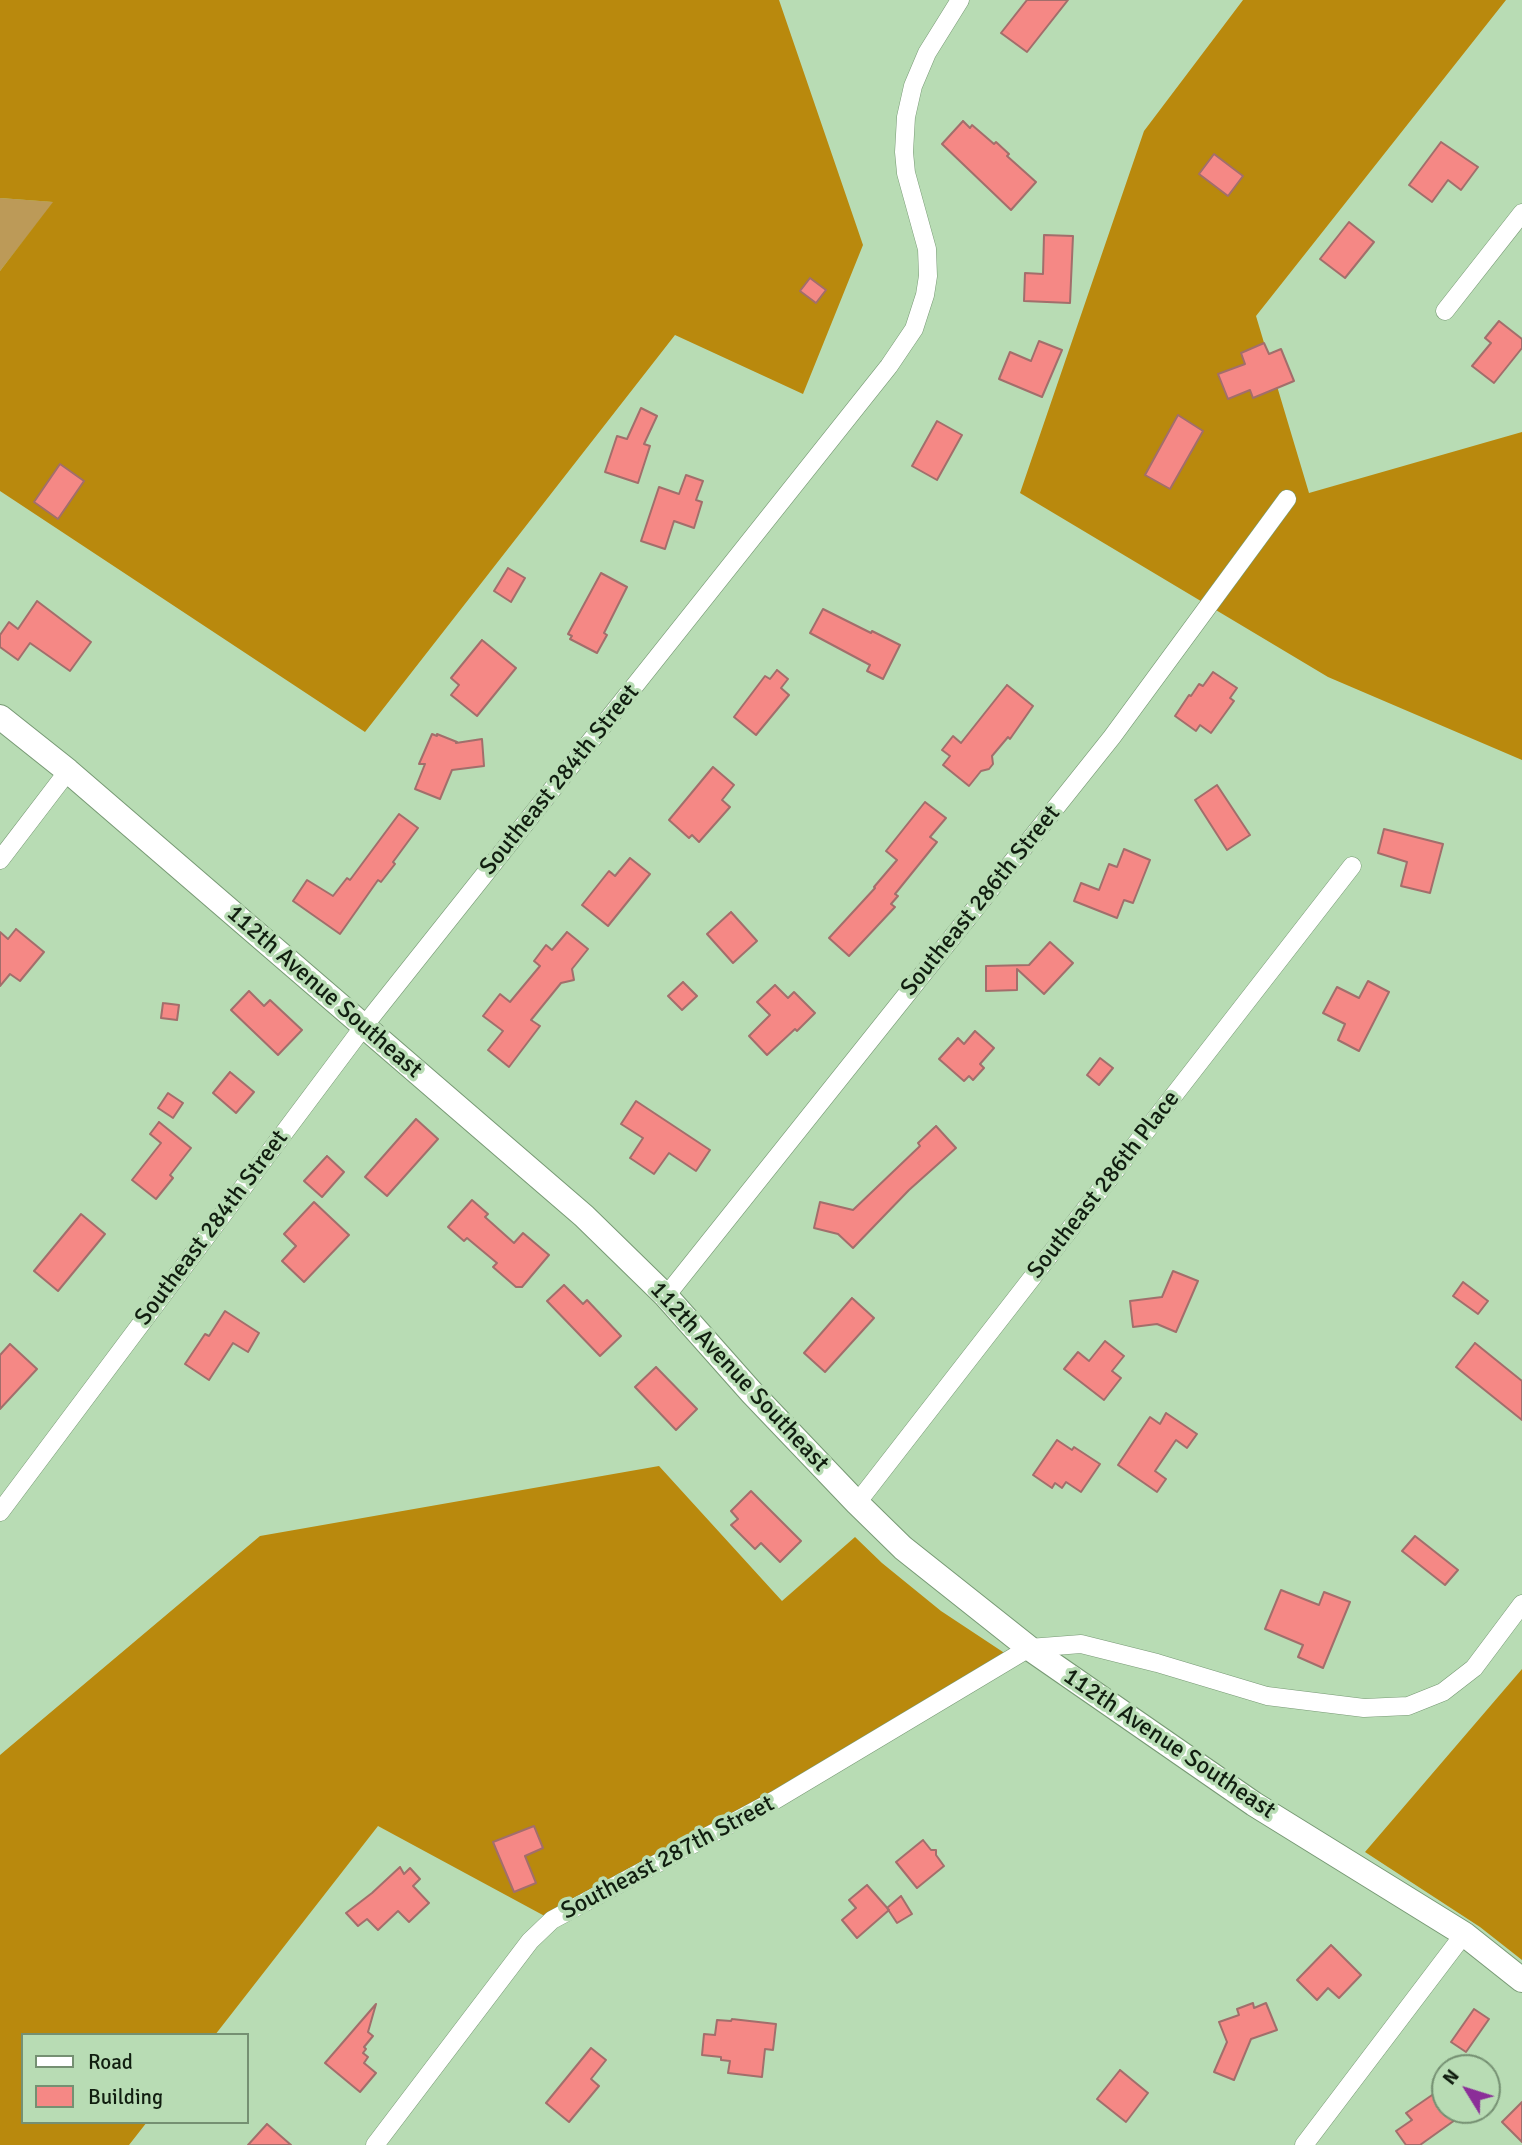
<!DOCTYPE html>
<html>
<head>
<meta charset="utf-8">
<style>
  body { margin:0 }
  #map { position:relative; width:1522px; height:2145px; overflow:hidden; background:#b8dcb4; font-family:Signika,sans-serif }
  canvas { display:block }
  .legend { position:absolute; left:21px; top:2033px; width:228px; height:91px; box-sizing:border-box; background:#b8dcb4; border:2px solid #759072; margin:0; padding:9px 12px; list-style:none; font-size:21px; color:#111e10 }
  .legend li { display:flex; align-items:center; gap:14px; height:35px }
  .legend b { width:35px; border:2px solid #759072 }
  .north { position:absolute; left:1431px; top:2054px; width:70px; height:70px; box-sizing:border-box; background:#b8dcb4; border:2px solid #759072; border-radius:50%; rotate:308deg; font-size:19px; font-weight:700; line-height:28px; text-align:center; color:#111e10 }
  .north::after { content:''; display:block; margin:auto; width:24px; height:32px; background:#8b2e98; clip-path:polygon(50% 0,100% 100%,50% 72%,0 100%) }
</style>
</head>
<body>
<div id="map">
<canvas width="1522" height="2145"></canvas>
<ul class="legend">
<li><b style="height:9px;background:#fff"></b>Road</li>
<li><b style="height:19px;background:#f58885"></b>Building</li>
</ul>
<div class="north">N</div>
</div>
<script>
const context = document.querySelector('canvas').getContext('2d');
context.lineJoin = 'round';
function fill(path, color) { context.fillStyle = color; context.fill(path, 'evenodd'); }
const poly = rows => new Path2D(rows.map(r => 'M' + r).join(''));
function stroke(path, color, width, dash) { context.strokeStyle = color; context.lineWidth = width; context.lineCap = dash ? 'butt' : 'round'; context.setLineDash(dash || []); context.stroke(path); }
function drawText(font, color, halo, rows, align = 'center') {
  context.font = font + ' Signika,sans-serif'; context.lineWidth = 7; context.setLineDash([]); context.textBaseline = 'middle'; context.strokeStyle = halo; context.fillStyle = color; for (const [text, x, y, turn = 0] of rows) {
    context.save(); context.translate(x, y); context.rotate((+turn || 0) * Math.PI / 180); context.textAlign = isNaN(turn) ? turn : align; if (halo) context.strokeText(text, 0, 0); context.fillText(text, 0, 0); context.restore();
  }
}
fill(poly([
  [0,198,54,202,0,271]
]), '#bc9a58');
fill(poly([
  [0,0,779,0,863,245,803,394,675,335,365,732,0,491,0,271,53,202,0,198],
  [1243,0,1506,0,1256,316,1309,493,1522,432,1522,760,1328,677,1020,493,1144,131],
  [659,1466,782,1601,855,1537,882,1563,941,1611,1012,1658,552,1920,378,1826,215,2035,23,2035,23,2122,147,2122,129,2145,0,2145,0,1755,260,1536],
  [1522,1669,1522,1960,1480,1927,1365,1852]
]), '#b9890d');
const building = poly([
  [1027,0,1068,0,1027,52,1001,33,1027,0],
  [963,121,970,128,972,125,994,144,996,142,1009,154,1007,156,1036,182,1011,210,942,144,963,121],
  [1441,142,1478,167,1461,190,1448,180,1432,202,1409,185,1441,142],
  [1214,154,1243,176,1228,196,1199,174,1214,154],
  [1349,222,1374,242,1345,278,1320,259,1349,222],
  [1044,235,1073,236,1070,303,1024,301,1025,273,1043,274,1044,235],
  [810,278,826,290,816,303,800,291,810,278],
  [1499,321,1522,339,1522,348,1494,383,1472,366,1491,343,1485,338,1499,321],
  [1039,341,1062,350,1042,397,999,379,1010,352,1031,361,1039,341],
  [1264,343,1269,354,1281,349,1294,381,1253,398,1250,390,1228,399,1218,374,1245,364,1241,353,1264,343],
  [641,408,657,416,644,444,650,446,638,483,605,472,617,436,627,439,641,408],
  [1178,415,1203,431,1170,489,1145,475,1178,415],
  [937,421,962,435,937,480,912,466,937,421],
  [60,464,84,481,58,519,34,502,60,464],
  [686,475,703,481,696,500,702,502,694,528,674,521,665,549,641,541,659,487,679,494,686,475],
  [508,568,525,578,511,602,494,591,508,568],
  [601,573,627,587,604,633,607,635,597,653,570,639,572,636,568,634,601,573],
  [37,601,91,642,70,671,30,643,18,660,0,647,0,635,9,622,18,629,37,601],
  [823,609,871,633,872,631,900,645,883,679,867,671,870,665,810,633,823,609],
  [482,640,516,668,477,716,451,695,459,685,451,678,482,640],
  [777,670,788,679,781,688,789,695,756,735,734,717,765,676,770,679,777,670],
  [1213,672,1237,688,1230,698,1234,701,1211,733,1200,725,1196,731,1175,716,1189,695,1191,696,1199,684,1203,686,1213,672],
  [1007,685,1033,706,1010,739,1008,737,992,756,993,764,989,769,981,771,969,786,943,765,950,756,942,750,953,736,961,743,1007,685],
  [432,734,437,736,437,734,457,742,456,743,482,739,484,766,452,770,440,799,415,789,425,764,419,764,432,734],
  [713,767,734,785,722,800,730,807,699,842,692,835,689,838,669,820,713,767],
  [1217,785,1250,835,1227,850,1195,800,1217,785],
  [925,802,946,818,930,837,937,842,895,894,898,896,891,904,895,907,849,956,829,938,875,888,874,887,897,860,886,851,925,802],
  [399,814,418,828,393,862,395,864,381,882,378,880,340,934,293,901,307,880,333,896,347,878,350,880,399,814],
  [1384,829,1443,844,1430,893,1401,886,1407,862,1378,853,1384,829],
  [1124,849,1150,860,1133,903,1124,900,1117,918,1074,901,1081,883,1099,890,1109,864,1117,867,1124,849],
  [630,858,650,874,608,926,582,905,609,871,615,876,630,858],
  [731,912,757,941,733,963,707,934,731,912],
  [16,929,44,952,20,981,10,974,0,986,0,932,8,939,16,929],
  [567,932,588,949,572,969,574,980,561,983,531,1020,540,1026,509,1067,488,1050,503,1031,483,1016,500,994,510,1002,540,966,534,961,546,945,552,950,567,932],
  [1050,942,1073,963,1044,994,1017,969,1017,990,986,991,986,966,1029,965,1050,942],
  [1368,981,1389,992,1359,1051,1338,1040,1345,1024,1323,1013,1337,987,1359,998,1368,981],
  [683,982,697,996,682,1010,668,996,683,982],
  [775,985,788,998,794,992,815,1013,797,1031,795,1029,767,1055,749,1036,770,1015,757,1002,775,985],
  [249,991,264,1006,270,1000,302,1030,278,1055,231,1010,249,991],
  [163,1003,179,1005,177,1020,161,1018,163,1003],
  [975,1031,994,1048,980,1064,984,1068,973,1080,969,1076,964,1081,939,1059,958,1038,964,1044,975,1031],
  [1100,1058,1113,1068,1099,1085,1087,1075,1100,1058],
  [230,1072,254,1092,236,1113,213,1093,230,1072],
  [168,1093,183,1103,173,1118,158,1108,168,1093],
  [636,1101,710,1150,696,1171,669,1153,654,1174,630,1158,643,1138,621,1124,636,1101],
  [416,1119,438,1139,387,1196,365,1177,416,1119],
  [159,1122,191,1148,170,1175,173,1178,156,1199,132,1180,161,1143,150,1134,159,1122],
  [936,1126,956,1148,909,1190,853,1248,838,1234,814,1228,820,1202,853,1210,920,1146,918,1143,936,1126],
  [327,1156,344,1172,322,1197,304,1181,327,1156],
  [472,1200,488,1214,485,1217,514,1243,523,1233,549,1255,522,1287,516,1287,493,1267,497,1263,467,1238,464,1241,448,1227,472,1200],
  [314,1202,349,1235,304,1282,282,1261,296,1246,284,1234,314,1202],
  [81,1214,105,1234,58,1291,34,1271,81,1214],
  [1173,1271,1198,1281,1176,1332,1157,1324,1133,1327,1130,1301,1162,1297,1173,1271],
  [1463,1282,1488,1301,1478,1314,1453,1296,1463,1282],
  [564,1285,583,1304,587,1300,621,1336,600,1356,547,1301,564,1285],
  [852,1298,874,1318,825,1372,804,1353,852,1298],
  [225,1311,259,1333,248,1352,233,1343,209,1380,185,1364,205,1334,209,1336,225,1311],
  [1105,1341,1124,1356,1112,1371,1121,1378,1104,1400,1064,1369,1078,1352,1089,1361,1105,1341],
  [1475,1343,1522,1381,1522,1420,1456,1367,1475,1343],
  [10,1344,37,1369,0,1409,0,1355,10,1344],
  [656,1367,697,1409,676,1430,635,1387,656,1367],
  [1166,1413,1197,1434,1187,1448,1176,1440,1155,1471,1166,1479,1157,1492,1118,1465,1150,1417,1160,1424,1166,1413],
  [1057,1440,1072,1450,1074,1447,1100,1464,1081,1492,1066,1482,1062,1488,1055,1483,1052,1488,1033,1475,1057,1440],
  [751,1491,801,1541,780,1562,761,1543,755,1549,731,1525,738,1519,731,1511,751,1491],
  [1415,1536,1458,1570,1445,1585,1402,1551,1415,1536],
  [1281,1590,1319,1605,1324,1592,1350,1602,1323,1668,1298,1657,1303,1645,1265,1629,1281,1590],
  [534,1826,543,1848,525,1856,536,1883,514,1892,493,1842,534,1826],
  [923,1840,931,1850,936,1850,936,1855,944,1866,917,1888,896,1862,923,1840],
  [400,1867,404,1874,410,1868,420,1879,413,1886,429,1903,409,1922,398,1911,378,1930,367,1919,358,1926,346,1913,372,1893,400,1867],
  [867,1885,889,1910,857,1938,842,1920,856,1908,849,1900,867,1885],
  [901,1896,912,1914,897,1923,887,1908,901,1896],
  [1331,1945,1361,1975,1339,1998,1328,1988,1317,2000,1297,1980,1331,1945],
  [1253,2003,1254,2008,1266,2003,1277,2030,1251,2039,1234,2080,1214,2072,1227,2042,1219,2022,1239,2015,1237,2009,1253,2003],
  [376,2004,368,2032,373,2036,364,2047,366,2049,363,2053,368,2057,364,2063,376,2073,360,2092,325,2063,376,2004],
  [1474,2009,1489,2019,1466,2052,1451,2042,1474,2009],
  [732,2019,776,2024,773,2050,765,2049,762,2077,728,2073,730,2061,721,2060,721,2057,702,2055,704,2034,715,2035,717,2020,731,2021,732,2019],
  [591,2048,606,2060,591,2079,599,2086,569,2122,546,2103,591,2048],
  [1120,2070,1148,2093,1126,2122,1097,2099,1120,2070],
  [1435,2093,1445,2107,1445,2110,1447,2110,1455,2120,1420,2145,1406,2145,1396,2131,1412,2120,1406,2113,1435,2093],
  [1522,2102,1522,2142,1502,2122,1522,2102],
  [267,2124,291,2145,248,2145,267,2124]
]);
fill(building, '#f58885');
stroke(building, '#a26e6b', 2);
const street = poly([
  [1445,311,1522,213],
  [0,860,68,771],
  [666,1296,1112,737,1287,499],
  [857,1503,1352,866],
  [0,1512,364,1026,889,366,914,329,925,295,928,276,927,249,906,173,904,152,906,117,913,86,927,53,960,0],
  [375,2145,530,1941,552,1920,775,1800,1029,1648,1081,1644,1157,1663,1267,1696,1364,1708,1408,1706,1443,1692,1474,1668,1522,1604],
  [1304,2145,1464,1934]
]);
const secondary = poly([
  [0,717,68,771,584,1216,666,1296,753,1394,857,1503,903,1548,1029,1648,1254,1804,1464,1934,1522,1980]
]);
stroke(street, '#779974', 19);
stroke(secondary, '#779974', 26);
stroke(street, '#fff', 18);
stroke(secondary, '#fff', 24);
drawText('24px', '#111e10', '#b8dcb4', [
  ["Southeast 284th Street",560,780,-51],
  ["Southeast 286th Street",981,901,-51],
  ["112th Avenue Southeast",324,992,41],
  ["Southeast 286th Place",1104,1185,-52],
  ["Southeast 284th Street",212,1228,-53],
  ["112th Avenue Southeast",739,1377,47],
  ["112th Avenue Southeast",1169,1744,34],
  ["Southeast 287th Street",668,1858,-28]
]);
</script>
</body>
</html>
